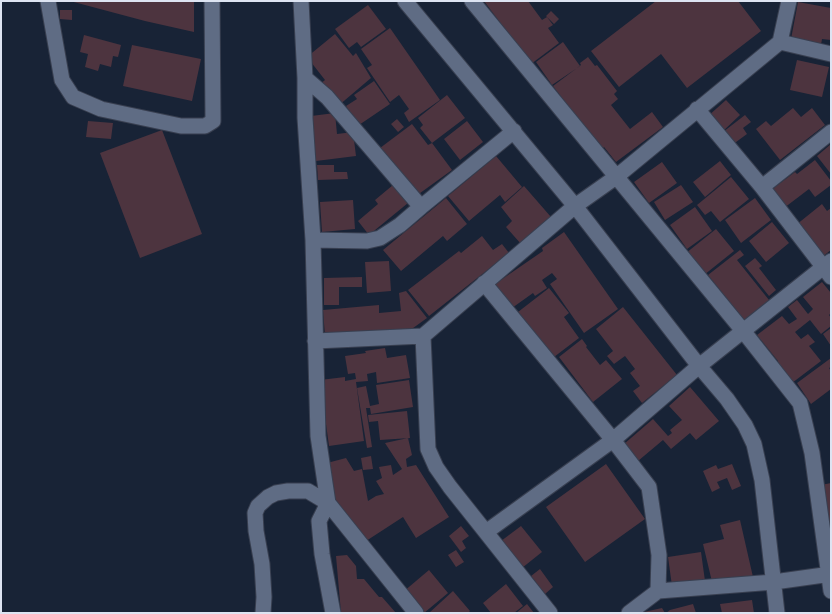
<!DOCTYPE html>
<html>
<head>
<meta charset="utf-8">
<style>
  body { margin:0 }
  #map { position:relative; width:832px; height:614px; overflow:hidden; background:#182336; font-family:Poppins,sans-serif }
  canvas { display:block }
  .frame { position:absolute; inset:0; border:2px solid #dde4f2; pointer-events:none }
</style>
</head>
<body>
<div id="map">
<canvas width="832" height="614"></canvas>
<div class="frame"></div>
</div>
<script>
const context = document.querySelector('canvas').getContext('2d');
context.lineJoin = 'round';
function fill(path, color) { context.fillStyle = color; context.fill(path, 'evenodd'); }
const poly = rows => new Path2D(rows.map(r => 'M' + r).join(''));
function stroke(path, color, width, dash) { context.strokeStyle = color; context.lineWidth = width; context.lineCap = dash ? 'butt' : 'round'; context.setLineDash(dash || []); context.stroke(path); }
fill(poly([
  [70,1,194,1,194,32,145,21],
  [484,1,528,1,542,20,547,17,553,25,548,28,559,43,531,64],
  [656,1,738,1,761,31,687,88,661,54,619,87,591,51],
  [798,2,831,8,831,40,822,39,821,45,791,39],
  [368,5,386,29,361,47,357,42,349,48,335,29],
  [60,10,72,10,72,20,60,19],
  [551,11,559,19,554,24,546,16],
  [390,28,440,100,409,122,404,113,409,109,399,95,390,102,367,68,372,65,361,49],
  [335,34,353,56,356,53,371,78,338,106,320,84,325,80,307,57],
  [84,35,121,45,118,57,113,56,111,67,100,64,98,71,85,67,88,54,80,52],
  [563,42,580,66,552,85,536,62],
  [132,45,201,59,192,101,123,86],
  [588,57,595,66,597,65,617,91,614,94,618,99,611,105,630,129,652,112,663,127,616,162,604,147,601,150,553,86,581,65,580,63],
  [797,60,829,67,822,97,790,90],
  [374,81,390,104,359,125,346,106,357,99,354,95],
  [447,95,465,118,432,143,452,170,416,196,380,148,412,124,428,145,432,143,420,128,423,125,418,118],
  [726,100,740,115,721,133,707,117],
  [793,108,801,117,812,108,825,125,780,160,756,129,766,121,771,126],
  [335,113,337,134,353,132,356,156,316,161,311,116],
  [745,115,751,122,743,128,747,134,732,145,723,132],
  [397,119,404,127,398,132,391,124],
  [88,121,113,123,111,139,86,137],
  [467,121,483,142,460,160,444,139],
  [162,130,202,234,140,258,100,153],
  [831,144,831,174,817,156],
  [496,156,522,187,505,202,500,195,469,221,448,196],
  [815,160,831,181,831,185,815,197,809,189,784,208,771,190,795,172,797,174],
  [720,161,731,175,705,197,693,182],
  [662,162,677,183,649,203,634,182],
  [317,165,334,165,334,172,347,172,348,179,318,180],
  [731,177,749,199,720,222,711,211,705,215,697,205],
  [393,185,408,203,369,235,358,221,378,204,375,200],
  [681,185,693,202,665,220,654,202],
  [524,186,551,217,521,244,506,227,512,221,501,207],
  [446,198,467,224,447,241,443,236,401,271,383,250],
  [755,198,771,220,741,243,725,220],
  [353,200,355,229,322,232,320,202],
  [822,204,827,211,831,208,831,250,822,257,796,225],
  [695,207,712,231,687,249,670,225],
  [772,222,789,243,766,262,749,241],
  [716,229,734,251,704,275,686,253],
  [564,232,618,309,584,333,550,284,557,279,552,273,542,280,547,288,535,296,533,293,512,308,495,284,543,251,542,248],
  [482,236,493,250,502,244,509,253,429,316,408,290,459,251,461,253],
  [740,250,744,255,737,260,769,300,744,320,708,275],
  [755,258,762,266,759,268,776,290,769,296,745,266],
  [389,261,391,291,367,293,365,262],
  [362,277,362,287,339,287,339,305,324,305,324,278],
  [822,282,831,293,831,313,829,315,831,318,831,326,821,334,810,320,795,332,801,339,808,334,815,342,809,346,821,361,792,383,776,362,778,361,757,335,782,316,789,324,797,319,788,307,797,300,808,314,813,309,803,297],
  [549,288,569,313,564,317,579,338,554,357,518,312],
  [406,291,427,318,409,331,325,336,323,310,379,305,379,313,401,311,399,293],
  [623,307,677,375,642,403,633,391,640,386,630,373,635,369,625,356,614,364,607,356,613,351,596,329],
  [831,328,831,346,823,334],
  [582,339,587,346,586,347,600,365,606,360,622,379,593,402,559,357],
  [385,348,387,358,406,355,410,378,377,383,376,372,367,374,368,381,356,382,364,441,329,446,320,380,345,377,345,381,356,379,355,373,348,374,345,356,366,353,365,351],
  [831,358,831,367,829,368,831,371,831,389,811,404,797,383],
  [409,380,413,407,371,414,370,408,366,408,372,447,367,448,357,388,366,386,370,406,379,404,376,385],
  [690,387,719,421,696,440,690,433,671,449,663,440,638,461,624,444,653,419,668,436,672,433,670,430,682,420,669,406],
  [407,411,410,438,380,440,378,421,369,422,368,415],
  [408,438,412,455,406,459,407,467,416,465,449,517,416,538,403,517,363,543,335,499,327,463,346,458,354,471,362,469,368,501,376,496,384,494,376,481,382,478,379,467,391,465,393,475,402,469,385,443],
  [371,456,373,469,363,470,361,458],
  [606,464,645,519,585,562,546,507],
  [732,464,741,486,732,490,727,478,717,482,720,488,712,492,703,471,716,465,718,469],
  [831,483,831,530,830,530,821,485],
  [740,520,753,577,713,586,703,544,724,539,720,525],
  [461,526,469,536,462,541,466,548,461,552,449,536],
  [521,526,542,552,522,568,501,541],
  [456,550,464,562,456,567,448,555],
  [701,552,705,581,672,586,668,557],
  [347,555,356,566,357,579,364,579,379,597,382,597,396,613,341,613,336,556],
  [540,569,553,587,545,594,531,576],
  [429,570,448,593,424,613,421,613,403,592],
  [506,584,523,606,514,613,491,613,483,603],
  [453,591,470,611,468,613,429,613],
  [752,600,754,613,722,613,720,604],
  [527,604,534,613,516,613],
  [693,604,696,613,666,613,670,610],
  [662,608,665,613,644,613,644,612]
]), '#4d343f');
const minor = poly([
  [48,1,62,80,73,97,101,109,181,126,205,126,213,121,212,1],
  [301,1,305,78,305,118,313,240,318,436,328,503,416,613],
  [405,1,575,206,699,366,727,399,745,425,754,444,762,480,777,613],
  [472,1,744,332,800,403,812,453,831,591],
  [780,42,831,54],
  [305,78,327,97,421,207],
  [697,109,762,187,831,277],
  [762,187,831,132],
  [313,240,367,241,380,238,400,225,421,207,514,131],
  [484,283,613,440,649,487,659,555,658,591],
  [423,336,428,449,436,467,450,487,550,613],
  [315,341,423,336,575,206,616,177,780,42,789,1],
  [486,532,613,440,699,366,831,261],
  [263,613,264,597,262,564,256,531,255,513,258,506,268,497,276,493,288,491,308,491,328,503,319,521,322,554,333,613],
  [629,613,658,591,774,582,831,574]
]);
stroke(minor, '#383f50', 17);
stroke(minor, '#5f6c84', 15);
</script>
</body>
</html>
